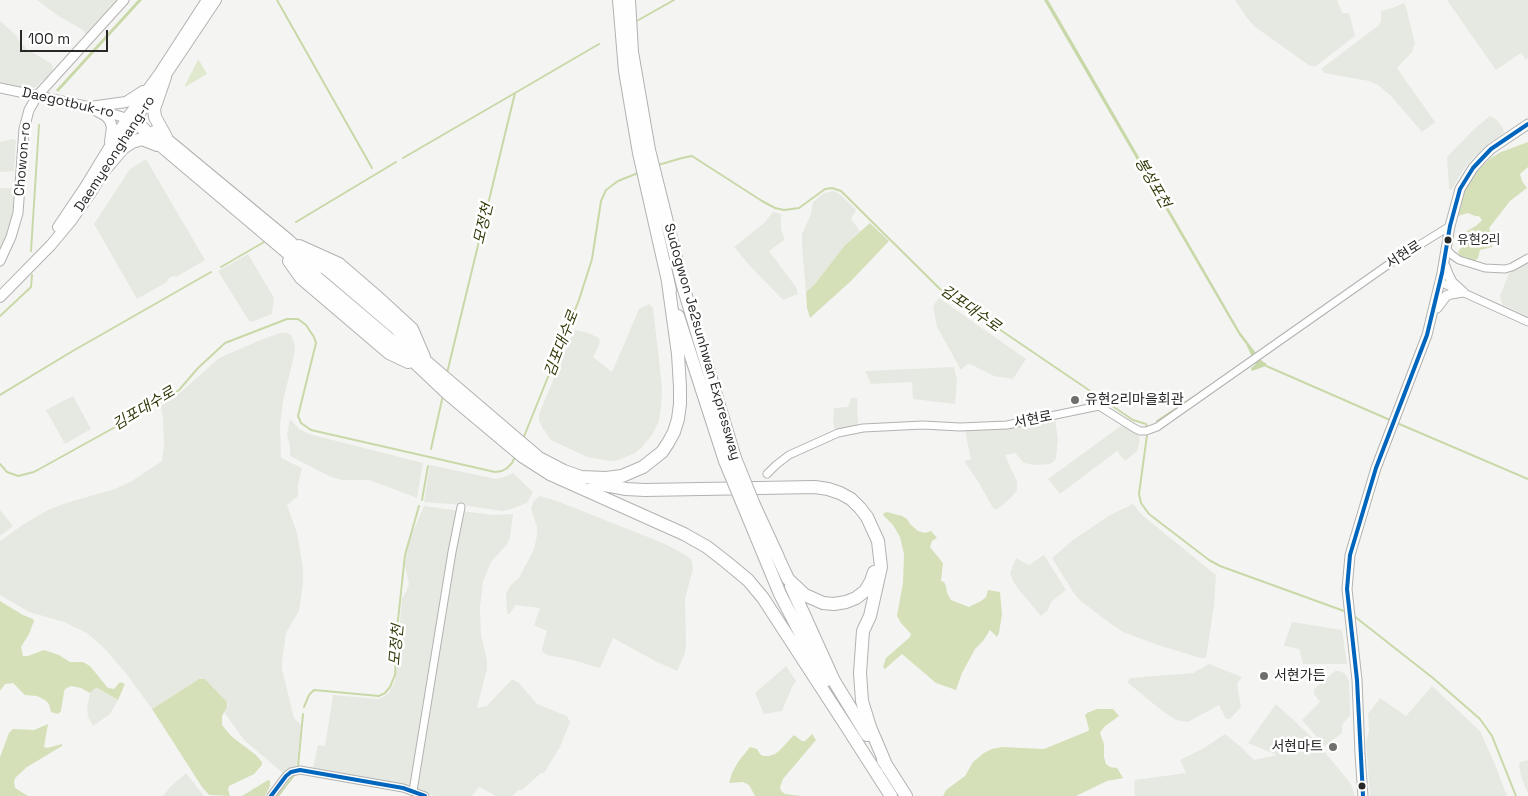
<!DOCTYPE html>
<html>
<head>
<meta charset="utf-8">
<style>
  body { margin:0 }
  #map { position:relative; width:1528px; height:796px; overflow:hidden; background:#f4f5f2; font-family:"Space Grotesk",sans-serif }
  canvas { display:block }
  .scale { position:absolute; left:20px; top:30px; width:88px; height:22px; box-sizing:border-box; border:2px solid #282827; border-top:0; padding-left:6px; font-size:15px; line-height:18px; white-space:nowrap; color:#282827; -webkit-text-stroke:4px #fff; paint-order:stroke }
</style>
</head>
<body>
<div id="map">
<canvas width="1528" height="796"></canvas>
<div class="scale">100 m</div>
</div>
<script>
const context = document.querySelector('canvas').getContext('2d');
context.lineJoin = 'round';
function fill(path, color) { context.fillStyle = color; context.fill(path, 'evenodd'); }
const poly = rows => new Path2D(rows.map(r => 'M' + r).join(''));
function stroke(path, color, width, dash) { context.strokeStyle = color; context.lineWidth = width; context.lineCap = dash ? 'butt' : 'round'; context.setLineDash(dash || []); context.stroke(path); }
function drawText(font, color, halo, rows, align = 'center') {
  context.font = font + ' "Space Grotesk","Noto Sans KR",sans-serif'; context.lineWidth = 5; context.setLineDash([]); context.textBaseline = 'middle'; context.strokeStyle = halo; context.fillStyle = color; for (const [text, x, y, turn = 0] of rows) {
    context.save(); context.translate(x, y); context.rotate((+turn || 0) * Math.PI / 180); context.textAlign = isNaN(turn) ? turn : align; if (halo) context.strokeText(text, 0, 0); context.fillText(text, 0, 0); context.restore();
  }
}
fill(poly([
  [37,0,121,0,88,36,86,35,83,30,57,15],
  [1235,0,1337,0,1342,13,1349,13,1355,36,1316,66,1310,66,1255,27,1247,18],
  [1447,0,1528,0,1528,58,1526,60,1521,53,1496,70],
  [1403,3,1405,4,1407,11,1415,43,1412,52,1397,68,1435,122,1422,132,1391,96,1378,85,1369,81,1324,73,1321,69,1379,25,1381,21,1381,11,1395,7],
  [0,21,17,36,19,41,27,49,52,64,53,68,52,72,36,87,31,89,26,89,0,84],
  [1490,116,1496,119,1503,128,1504,133,1489,143,1474,157,1463,170,1452,189,1449,189,1447,157,1474,129],
  [13,139,16,140,14,171,0,172,0,142],
  [146,159,205,260,176,277,173,276,168,279,167,282,137,299,94,224,130,169],
  [0,188,14,188,13,214,9,234,0,253],
  [834,191,841,195,856,210,851,219,860,231,845,245,814,285,806,292,802,246,802,234,811,214,813,202,824,193],
  [773,212,781,214,781,229,784,237,784,240,769,251,796,287,798,294,783,300,750,266,734,247,764,223],
  [248,254,274,298,272,314,251,322,249,321,218,271],
  [1528,261,1528,316,1503,305,1500,296,1509,273],
  [939,298,1026,359,1013,379,994,376,970,364,967,364,961,370,937,327,933,306],
  [649,304,653,308,660,368,662,388,661,408,659,421,652,435,642,447,635,453,619,460,610,461,587,457,551,440,542,427,539,420,539,414,574,330,586,332,599,338,600,343,593,357,612,372,639,309],
  [280,333,287,333,291,335,295,345,294,356,283,401,280,426,281,458,302,468,298,485,298,496,287,505,297,533,303,568,303,584,299,611,286,633,282,662,282,669,294,718,301,725,297,763,294,769,284,774,244,740,224,712,228,705,227,702,205,679,194,682,152,709,125,672,103,647,87,633,64,622,29,612,0,595,0,541,24,524,48,510,66,503,115,489,132,481,162,461,164,446,163,420,161,406,181,392,219,358,258,341],
  [954,367,957,380,955,404,913,399,912,382,871,384,865,371],
  [73,396,91,429,65,444,46,410],
  [851,398,857,398,858,425,835,431,833,421,834,408,848,407],
  [290,419,299,429,309,434,423,463,417,498,369,480,342,480,331,477,290,456,290,446,287,435],
  [1055,419,1058,440,1056,458,1053,462,1049,464,1035,465,1024,463,1014,452,1012,454,1005,455,1017,482,1017,490,1011,498,996,510,993,508,979,483,964,461,971,459,966,436,966,430,1001,428],
  [1122,425,1138,434,1140,440,1137,451,1125,461,1117,451,1060,494,1048,479],
  [430,465,496,479,504,477,513,473,533,492,527,503,511,509,502,511,462,505,424,502],
  [540,496,557,501,663,543,684,554,692,560,693,569,685,599,686,644,685,653,677,671,657,662,613,638,600,668,573,660,547,655,542,651,542,648,547,631,534,625,540,608,515,605,510,614,507,614,506,593,511,585,519,578,534,549,537,535,537,527,531,509,533,502],
  [1133,504,1142,515,1216,575,1214,606,1206,658,1200,658,1155,644,1123,632,1111,624,1082,602,1075,595,1052,558,1073,540,1110,515],
  [424,506,493,515,513,514,510,538,507,544,491,562,483,581,480,608,481,634,487,660,487,669,477,708,487,706,512,679,519,683,537,704,567,716,570,722,560,747,544,773,541,773,522,790,518,790,513,796,496,796,479,787,472,796,434,796,415,787,402,784,313,768,318,745,325,746,333,695,378,699,383,697,389,693,395,681,402,598,406,592,409,584,405,566,406,556,411,536],
  [0,510,13,526,0,536],
  [1044,555,1066,590,1051,602,1048,610,1041,616,1020,591,1013,581,1010,573,1016,558,1029,565],
  [1292,622,1342,630,1347,664,1303,664,1299,649,1285,646,1284,645],
  [1209,664,1242,677,1237,684,1241,707,1230,719,1226,719,1219,705,1188,722,1176,720,1161,710,1127,682,1130,678,1193,673],
  [786,666,796,681,792,687,782,711,764,714,755,693],
  [1335,671,1339,671,1344,673,1349,680,1350,711,1350,715,1342,725,1342,733,1325,746,1302,720,1320,702,1314,694,1314,689],
  [1432,686,1480,731,1494,762,1507,796,1370,796,1366,743,1369,730,1368,714,1380,698,1406,716],
  [96,688,118,700,110,714,93,726,88,717,87,707,90,693,94,689],
  [1276,704,1315,740,1351,784,1355,796,1135,796,1134,782,1135,780,1186,773,1180,760,1204,748,1225,734,1241,747,1254,760,1277,755,1248,743],
  [1528,760,1528,794,1521,776,1519,765,1520,762],
  [186,773,204,796,163,796,171,786]
]), '#e6e9e1');
fill(poly([
  [198,60,200,62,207,74,185,87,185,85]
]), '#e0e8ce');
fill(poly([
  [1528,142,1528,167,1520,174,1522,181,1527,188,1510,201,1489,228,1493,240,1492,247,1480,250,1478,258,1475,261,1462,258,1458,252,1466,240,1467,231,1477,225,1482,220,1479,216,1475,216,1468,213,1458,216,1461,197,1465,190,1474,174,1491,158,1501,152],
  [870,223,889,241,851,281,810,318,807,308,806,292,814,285,845,245],
  [887,512,902,516,907,519,911,525,918,531,925,533,931,531,937,538,932,541,930,547,943,563,941,581,944,582,946,586,947,593,951,600,969,607,981,601,986,597,988,590,1000,592,1002,614,999,633,997,637,990,630,983,641,975,649,962,673,956,690,936,683,902,654,885,669,883,667,886,658,910,637,911,634,901,623,897,616,903,583,904,554,900,537,893,525,883,515,884,513],
  [0,601,23,615,33,619,34,621,29,634,21,647,23,656,28,656,44,650,59,655,70,662,83,662,90,666,108,688,114,689,120,682,125,684,118,700,97,688,94,689,90,693,81,688,71,686,65,689,64,692,61,711,58,714,51,712,49,704,45,700,37,696,25,695,13,683,5,684,0,691],
  [199,679,205,679,227,702,227,707,222,716,222,725,231,736,256,755,262,762,262,765,254,774,229,786,228,789,230,796,209,795,202,787,152,709],
  [1097,709,1113,709,1119,716,1104,727,1100,733,1104,744,1104,757,1106,764,1110,767,1117,768,1123,778,1107,781,1076,796,943,796,946,790,965,776,973,762,984,753,992,749,1002,747,1044,749,1088,731,1089,729,1085,715,1087,713],
  [48,724,44,747,47,748,62,744,62,746,27,767,15,778,14,782,15,788,28,796,0,796,0,757,9,733,13,729,34,730],
  [812,734,816,740,783,779,780,787,781,791,785,794,802,796,755,796,749,785,743,782,729,783,732,773,738,762,750,747,757,749,760,754,763,756,769,756,775,754,780,750,794,735,802,741,805,741],
  [268,780,270,781,270,786,265,796,242,796]
]), '#d5e0b9');
fill(poly([
  [138,0,142,0,58,92,56,90],
  [1044,0,1048,0,1091,74,1240,332,1262,361,1267,364,1263,367,1252,371,1251,368,1255,365,1256,362,1252,357,1246,344,1239,335]
]), '#c9d8a8');
stroke(poly([
  [277,0,372,168],
  [635,22,674,0],
  [403,158,515,93],
  [658,165,682,158,692,156,762,201,775,208,784,210,799,208,825,189,832,188,841,191,940,289,1133,420,1146,424,1147,427],
  [296,222,396,162],
  [31,251,39,125],
  [221,267,264,242],
  [0,316,31,287,32,275],
  [1264,365,1390,420],
  [447,373,515,93,599,44],
  [0,395,71,352,211,272],
  [1157,421,1213,384],
  [1397,423,1528,479],
  [1147,435,1139,494,1141,503,1149,514,1209,560,1220,566,1344,611],
  [523,439,579,300,592,259,601,201,606,190,618,181,638,173],
  [431,449,443,395],
  [0,464,7,472,18,476,34,472,164,400,179,390,198,368,225,343,287,319,298,319,306,325,314,337,316,343,298,416,301,423,311,430,495,472,502,471,507,468,512,463,515,457],
  [422,500,428,466],
  [1354,616,1433,678,1480,719,1492,736,1516,796],
  [304,707,309,695,314,690,379,696,385,693,390,687,395,675,398,620,405,555,419,506],
  [298,766,303,714],
  [278,796,295,774]
]), '#c9d8a8', 2);
const minor = poly([
  [1446,249,1452,255,1459,260,1485,268,1505,269,1512,267,1528,258],
  [1440,282,1528,322],
  [767,474,776,465,789,455,838,433,863,428,923,425,960,427,1007,425,1099,406,1134,428,1140,431,1146,431,1157,427,1392,262,1450,226],
  [413,791,452,552,461,507],
  [271,796,286,776,291,772,300,770,403,788,425,796]
]);
const tertiary = poly([
  [0,88,90,107,132,120],
  [0,261,11,237,18,213,24,129,29,110,37,96,124,0],
  [1445,266,1448,274,1452,282,1463,292],
  [1437,308,1446,296,1451,294,1463,292],
  [1363,796,1360,754,1357,680,1347,589,1350,555,1376,468,1427,335,1442,273,1450,226,1460,189,1473,168,1482,158,1491,149,1528,124]
]);
const secondary = poly([
  [90,107,126,102,143,91],
  [90,107,106,116,110,121,112,127,110,142],
  [58,227,85,187,127,118,159,74,207,0],
  [0,297,51,245,71,221,90,194,135,121,216,0]
]);
const motorway = poly([
  [619,0,625,71,639,153,670,290],
  [629,0,632,52,649,150,683,286,735,458],
  [165,77,154,109,155,117,166,137],
  [135,121,166,150,393,342,448,394,522,456,550,474,684,534,707,547,725,561,748,580,763,598,856,741],
  [154,132,167,140,289,241,317,268],
  [105,169,123,148,132,142,142,139,157,145],
  [299,246,339,264,375,295,412,329,424,357],
  [312,258,329,271,397,329,411,345],
  [289,261,301,278,389,353,408,362],
  [678,316,725,461],
  [402,341,539,458,564,471,581,477,606,478,622,476,643,467,662,452,668,443,674,432,678,419,680,404,680,387,678,354,668,282],
  [594,483,626,489,645,490,815,487,828,489,840,493,851,499,860,508,867,517,878,541,881,567,870,616,863,631,860,673,862,701,870,727,887,767],
  [754,505,778,557],
  [744,507,780,594,825,681],
  [775,551,788,579,805,595,823,603,834,604,846,602,856,598,865,591,871,581,874,572],
  [791,586,834,681,867,735],
  [852,735,891,796],
  [883,760,906,796]
]);
stroke(minor, '#b2b2b1', 9);
stroke(tertiary, '#b2b2b1', 11);
stroke(secondary, '#b2b2b1', 12);
stroke(motorway, '#b2b2b1', 14);
stroke(minor, '#fdfefd', 7);
stroke(tertiary, '#fdfefd', 9);
stroke(secondary, '#fdfefd', 10);
stroke(motorway, '#fdfefd', 12);
const motorwayBridge = poly([
  [735,458,754,505],
  [725,461,744,507]
]);
stroke(motorwayBridge, '#b2b2b1', 14, []);
stroke(motorwayBridge, '#fdfefd', 12);
stroke(poly([
  [271,796,286,776,291,772,300,770,403,788,425,796],
  [1363,796,1357,680,1347,589,1350,555,1376,468,1427,335,1442,273,1450,226,1460,189,1473,168,1491,149,1528,124]
]), '#0065bd', 4);
for (const [x, y, r, color] of [
  [1448,240,4.5,"#282827"],
  [1075,400,5,"#6f706e"],
  [1264,676,5,"#6f706e"],
  [1333,747,5,"#6f706e"],
  [1362,786,4.5,"#282827"]
]) { const dot = new Path2D(); dot.arc(x, y, r, 0, 2 * Math.PI); context.fillStyle = color; context.fill(dot); stroke(dot, '#fff', 2); }
drawText('13px', '#282827', '#fff', [
  ["유현2리",1457,240]
], 'left');
drawText('14px', '#282827', '#fff', [
  ["Daegotbuk-ro",68,103,13],
  ["Daemyeonghang-ro",115,154,-57],
  ["Chowon-ro",23,159,-85],
  ["서현로",1404,255,-33],
  ["Sudogwon Je2sunhwan Expressway",702,342,74],
  ["서현로",1033,420,-11]
]);
drawText('14px', '#282827', '#fff', [
  ["유현2리마을회관",1085,400],
  ["서현가든",1274,676],
  ["서현마트",1323,747,"right"]
], 'left');
drawText('italic 15px', '#303b08', '#fff', [
  ["봉성포천",1152,183,60],
  ["모정천",484,224,-77],
  ["김포대수로",970,309,35],
  ["김포대수로",562,344,-69],
  ["김포대수로",144,409,-31],
  ["모정천",397,645,-85]
]);
</script>
</body>
</html>
